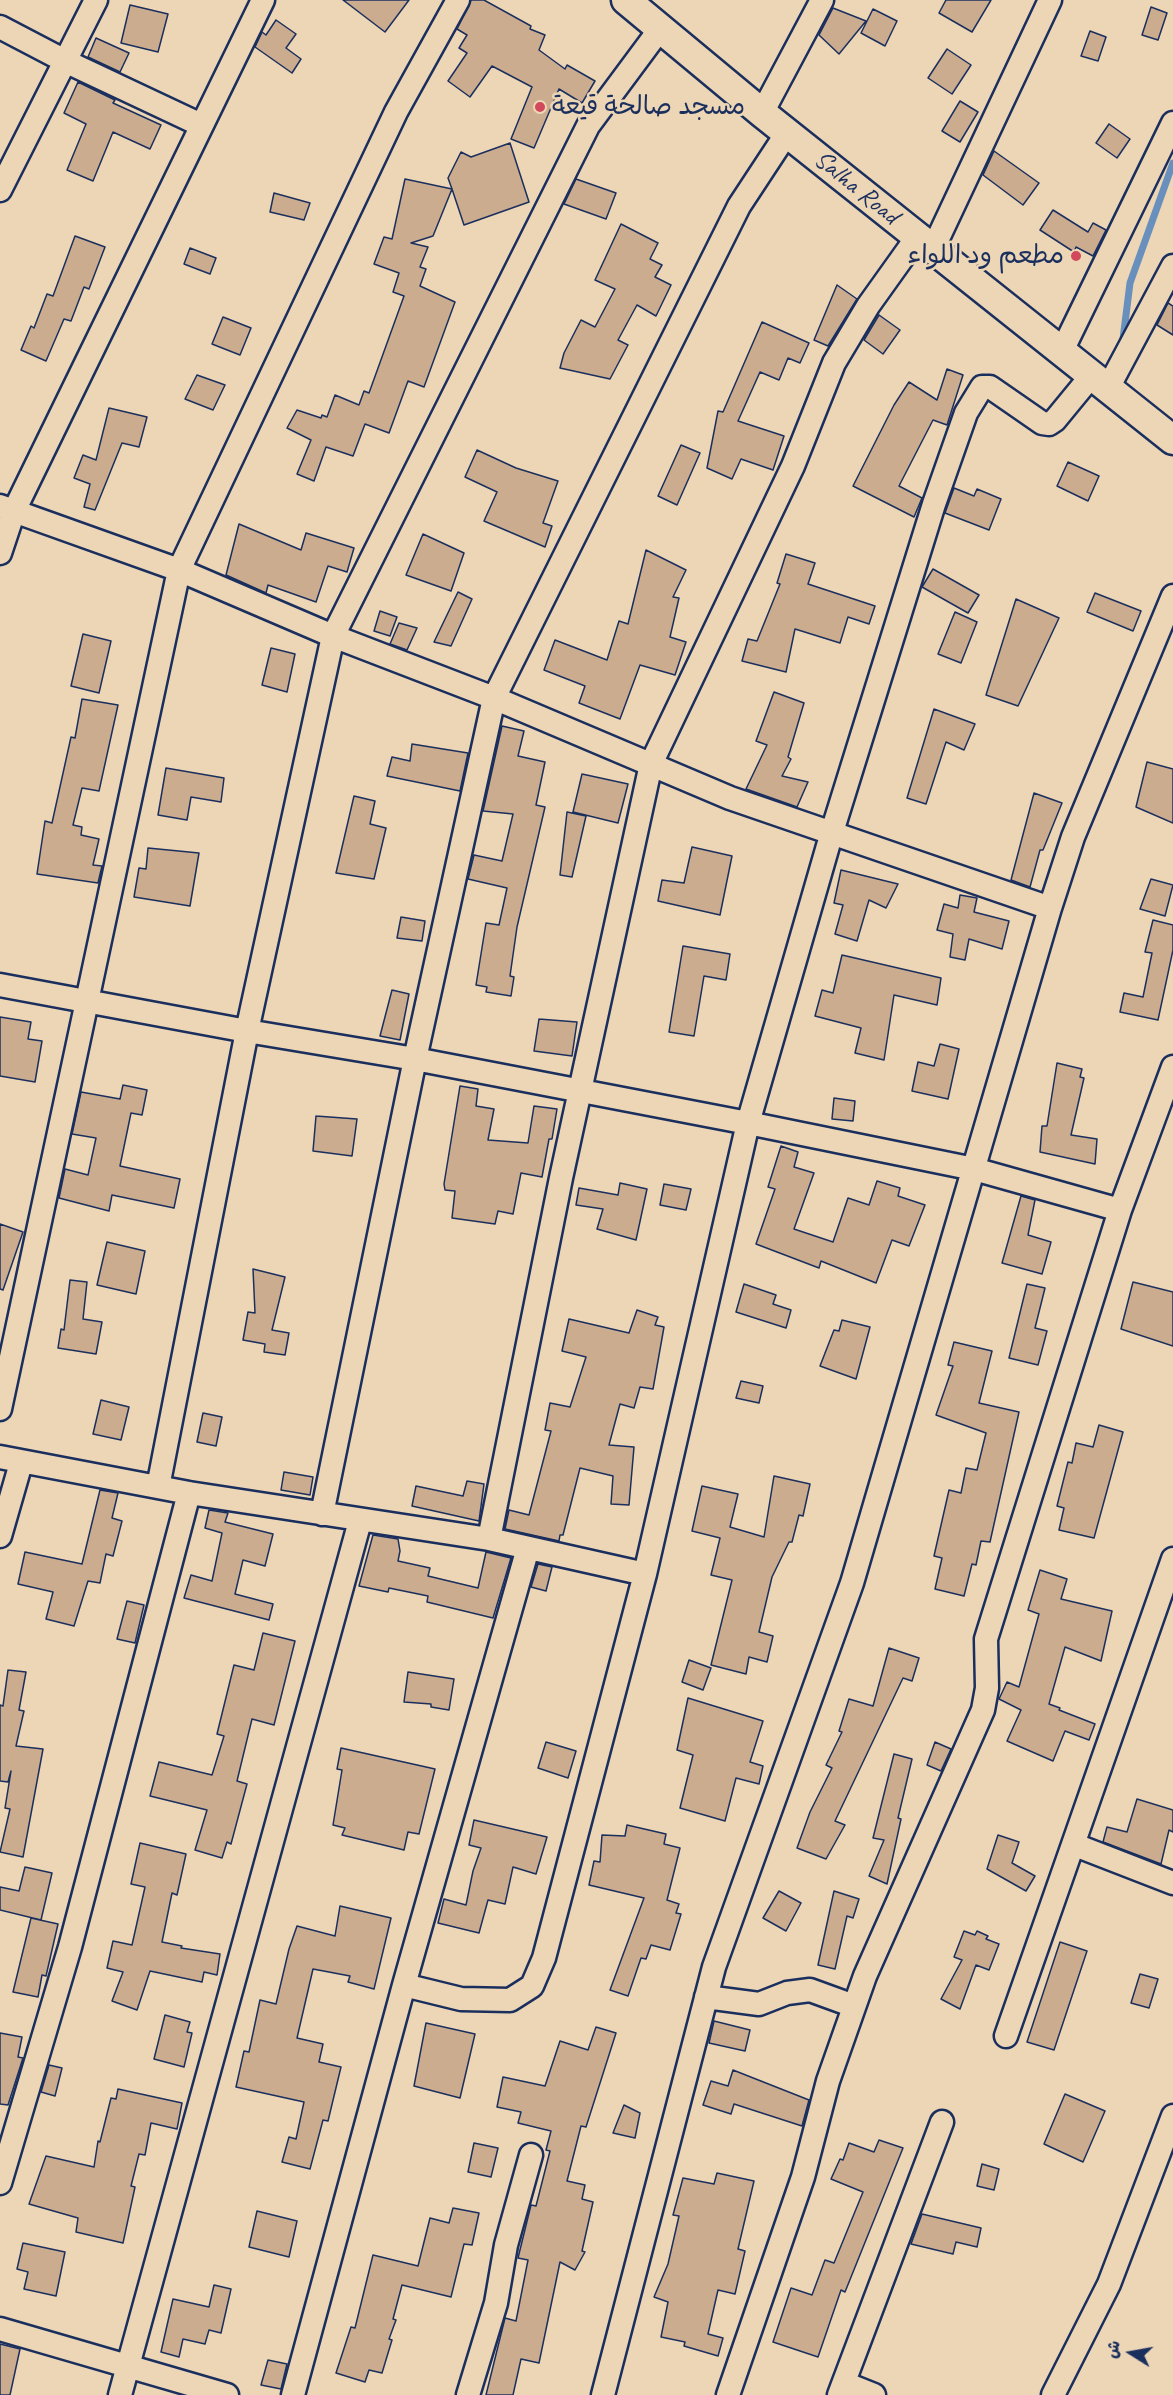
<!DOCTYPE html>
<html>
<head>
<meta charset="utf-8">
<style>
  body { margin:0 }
  #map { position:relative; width:1173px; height:2395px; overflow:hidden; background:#edd6b5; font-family:Caveat,"Playpen Sans Arabic",sans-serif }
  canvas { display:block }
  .north { position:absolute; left:1101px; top:2323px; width:60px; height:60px; -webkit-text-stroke:4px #edd6b5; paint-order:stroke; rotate:281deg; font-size:16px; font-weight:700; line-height:24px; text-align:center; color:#1b2f5e }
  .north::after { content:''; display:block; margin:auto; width:21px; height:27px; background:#1b2f5e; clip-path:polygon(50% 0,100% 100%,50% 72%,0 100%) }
</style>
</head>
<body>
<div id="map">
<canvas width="1173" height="2395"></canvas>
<div class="north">ش</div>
</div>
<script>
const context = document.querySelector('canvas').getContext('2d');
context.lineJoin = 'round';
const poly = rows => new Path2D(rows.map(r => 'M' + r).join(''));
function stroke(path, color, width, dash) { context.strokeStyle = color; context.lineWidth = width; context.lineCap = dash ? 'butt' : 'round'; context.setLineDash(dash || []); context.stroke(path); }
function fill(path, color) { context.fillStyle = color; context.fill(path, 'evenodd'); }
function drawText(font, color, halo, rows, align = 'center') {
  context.font = font + ' Caveat,"Playpen Sans Arabic",sans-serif'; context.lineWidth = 5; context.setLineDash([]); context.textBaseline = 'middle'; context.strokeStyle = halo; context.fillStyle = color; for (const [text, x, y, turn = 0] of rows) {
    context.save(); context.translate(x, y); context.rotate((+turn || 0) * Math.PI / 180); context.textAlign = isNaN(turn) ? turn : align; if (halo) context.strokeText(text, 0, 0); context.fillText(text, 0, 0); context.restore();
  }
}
stroke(poly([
  [1123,339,1130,283,1173,163]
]), '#6990bc', 7);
const building = poly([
  [343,0,409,0,385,32,343,0],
  [471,0,484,0,531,26,530,29,545,35,539,50,565,69,567,65,595,81,582,103,559,89,534,148,511,139,532,87,492,66,470,97,448,81,467,53,459,48,467,35,457,29,471,0],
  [946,0,991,0,972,32,939,13,946,0],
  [130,5,168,14,158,52,121,43,130,5],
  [1151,7,1167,13,1158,40,1142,35,1151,7],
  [833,8,866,21,839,54,819,35,833,8],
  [873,9,897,21,885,46,861,33,873,9],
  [276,20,296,34,286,48,301,59,292,73,255,47,262,32,266,35,276,20],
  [1090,31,1106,37,1098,61,1081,56,1090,31],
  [96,38,129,53,120,72,88,57,96,38],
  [947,49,971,65,952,94,928,78,947,49],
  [78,82,115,100,113,103,161,125,150,149,113,132,93,181,67,170,86,124,64,113,78,82],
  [960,101,978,112,960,142,942,131,960,101],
  [1109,124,1130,139,1117,158,1096,143,1109,124],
  [510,143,529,202,464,225,452,189,433,236,411,243,428,247,420,267,426,269,420,286,455,302,424,387,408,381,389,433,365,424,353,456,326,447,314,481,297,474,311,440,287,428,297,410,321,418,322,415,327,417,335,395,359,405,364,391,369,393,404,296,393,292,399,273,374,264,384,237,392,239,405,179,452,189,448,178,461,152,471,157,510,143],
  [994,151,1039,183,1023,205,983,175,994,151],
  [576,179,616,193,606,219,564,204,576,179],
  [274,193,310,203,304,220,270,212,274,193],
  [1053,210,1088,232,1093,223,1106,230,1093,256,1076,247,1074,252,1040,230,1053,210],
  [621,224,658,243,650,259,662,265,655,277,671,285,656,316,637,305,618,340,628,345,610,379,560,368,564,353,581,320,595,327,615,289,595,280,621,224],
  [75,236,105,247,89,289,84,287,71,321,64,319,46,361,21,350,31,326,34,328,47,294,53,296,75,236],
  [190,248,216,258,210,274,184,264,190,248],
  [837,285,857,299,828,346,814,340,837,285],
  [1168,303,1173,306,1173,335,1157,325,1168,303],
  [879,315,900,330,883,354,864,340,879,315],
  [223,317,251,328,240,355,212,344,223,317],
  [762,322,809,343,800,363,788,358,779,380,760,372,738,421,784,436,773,470,741,459,732,479,707,468,718,411,723,412,762,322],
  [947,369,963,375,947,425,933,420,899,486,922,498,914,517,853,486,894,405,909,382,937,400,947,369],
  [197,375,225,385,213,410,185,399,197,375],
  [109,408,147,417,139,447,122,443,95,510,84,507,90,484,74,478,83,455,96,460,109,408],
  [681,445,700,453,677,505,658,496,681,445],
  [477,450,516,468,558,481,543,523,552,526,545,547,484,521,497,492,465,477,477,450],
  [1068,462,1099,476,1088,501,1057,486,1068,462],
  [954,488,974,496,977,489,1001,499,989,530,945,513,954,488],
  [239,524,301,550,306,533,354,548,347,572,328,566,316,602,268,585,266,593,226,575,239,524],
  [423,534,464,553,451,591,406,575,423,534],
  [646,550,686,570,673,597,679,598,670,637,686,642,675,675,640,665,620,719,579,703,585,686,544,670,555,640,607,660,619,621,628,624,646,550],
  [786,554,815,563,808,584,875,606,869,624,848,617,840,643,795,629,786,672,742,661,748,639,757,641,780,584,777,583,786,554],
  [933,569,979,595,968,613,922,587,933,569],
  [458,592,472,599,451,646,434,642,458,592],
  [1095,593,1141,611,1133,631,1087,612,1095,593],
  [1016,599,1059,618,1018,706,986,695,1016,599],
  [380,611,397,617,390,636,374,631,380,611],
  [955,612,977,622,961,663,938,654,955,612],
  [399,623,417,628,407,650,390,644,399,623],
  [83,634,111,641,99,693,71,686,83,634],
  [271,648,295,654,287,692,262,685,271,648],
  [774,692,804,703,788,757,791,759,782,776,808,782,797,807,746,789,767,745,756,741,774,692],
  [82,699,118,705,99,791,82,788,73,825,82,827,81,835,99,839,93,865,102,866,98,883,37,874,45,821,52,823,71,737,75,738,82,699],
  [934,709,975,724,964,750,946,742,926,804,907,798,934,709],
  [502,726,524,731,518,756,545,762,536,805,545,807,517,927,510,976,514,977,511,996,486,992,487,987,476,985,486,923,499,925,507,888,468,879,474,855,502,861,513,814,483,811,502,726],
  [412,744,468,753,460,791,387,776,392,757,410,761,412,744],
  [1147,762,1173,769,1173,823,1136,807,1147,762],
  [166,768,224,778,221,802,191,797,187,820,158,815,166,768],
  [582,774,628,784,618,823,573,812,582,774],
  [1034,793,1062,803,1043,850,1040,850,1030,887,1011,880,1034,793],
  [354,796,375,801,370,824,386,828,374,879,336,873,354,796],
  [567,812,586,816,572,877,560,875,567,812],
  [692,847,732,856,720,915,658,901,662,880,684,883,692,847],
  [148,848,199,853,190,906,134,897,139,868,146,869,148,848],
  [841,870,898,884,886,908,869,900,857,941,835,934,843,905,834,903,841,870],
  [1151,879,1173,885,1165,916,1140,909,1151,879],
  [960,895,977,898,974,912,1009,921,1002,949,969,939,965,960,950,957,953,934,937,930,944,904,958,908,960,895],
  [401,917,425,921,422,941,397,938,401,917],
  [1153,920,1173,925,1173,950,1158,1020,1120,1012,1124,993,1143,997,1152,953,1145,952,1153,920],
  [683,946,730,954,726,980,704,976,694,1036,669,1032,683,946],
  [842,955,941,978,937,1005,894,995,884,1060,855,1053,861,1028,815,1016,822,990,833,993,842,955],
  [392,990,409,994,400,1040,380,1036,392,990],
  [0,1017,31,1022,28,1039,42,1041,35,1082,0,1076,0,1017],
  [539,1019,577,1022,572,1056,534,1051,539,1019],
  [940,1044,959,1049,948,1099,912,1091,918,1062,934,1066,940,1044],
  [1057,1063,1082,1069,1080,1077,1084,1078,1071,1135,1097,1139,1095,1164,1040,1152,1042,1126,1047,1126,1057,1063],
  [123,1085,147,1090,142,1115,131,1113,120,1166,180,1179,174,1208,112,1195,109,1211,59,1198,65,1169,88,1175,96,1138,72,1134,81,1092,120,1099,123,1085],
  [460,1086,478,1089,476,1106,494,1109,488,1140,528,1143,534,1106,557,1109,552,1139,549,1139,542,1177,521,1173,513,1214,498,1211,495,1224,452,1218,455,1191,445,1190,444,1184,460,1086],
  [834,1098,855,1101,853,1121,832,1119,834,1098],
  [316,1116,357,1119,352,1156,313,1151,316,1116],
  [781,1146,798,1152,794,1167,814,1173,794,1229,833,1242,848,1198,869,1205,877,1181,900,1188,898,1196,925,1205,909,1246,892,1240,876,1283,821,1261,819,1268,756,1244,775,1189,768,1187,781,1146],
  [620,1183,647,1189,636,1240,597,1229,603,1209,576,1205,579,1188,618,1195,620,1183],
  [664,1184,691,1189,686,1210,660,1205,664,1184],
  [1021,1196,1035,1200,1028,1235,1051,1242,1042,1274,1002,1263,1021,1196],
  [0,1224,23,1232,3,1290,0,1289,0,1224],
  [107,1242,145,1251,136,1294,97,1285,107,1242],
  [253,1269,285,1277,272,1330,289,1333,285,1355,264,1352,265,1344,243,1340,248,1312,255,1313,253,1269],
  [70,1280,87,1282,83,1319,102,1322,96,1354,58,1348,61,1329,64,1330,70,1280],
  [1133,1282,1173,1292,1173,1346,1121,1329,1133,1282],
  [744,1284,776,1295,773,1304,791,1310,786,1328,736,1312,744,1284],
  [1027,1284,1045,1288,1035,1328,1047,1331,1038,1365,1009,1358,1027,1284],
  [637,1310,658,1317,655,1325,664,1327,653,1389,640,1387,634,1408,620,1404,609,1445,634,1447,629,1505,611,1504,613,1476,580,1468,563,1535,560,1535,559,1541,505,1529,509,1510,529,1515,551,1431,545,1430,550,1403,570,1407,586,1357,562,1351,569,1319,629,1333,637,1310],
  [842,1320,870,1327,856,1379,820,1366,834,1330,839,1331,842,1320],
  [954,1342,992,1351,979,1403,1019,1412,990,1542,981,1541,976,1565,972,1564,964,1596,935,1589,942,1558,934,1556,949,1490,961,1493,966,1468,977,1470,986,1433,936,1415,953,1366,948,1365,954,1342],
  [741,1381,763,1386,759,1403,736,1398,741,1381],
  [101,1400,129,1407,121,1440,93,1434,101,1400],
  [203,1413,222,1417,216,1446,197,1442,203,1413],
  [1099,1425,1123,1432,1094,1538,1059,1530,1064,1508,1057,1506,1068,1462,1072,1463,1076,1443,1093,1447,1099,1425],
  [284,1472,313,1477,310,1495,281,1490,284,1472],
  [774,1476,810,1484,803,1516,799,1515,792,1542,789,1542,772,1577,759,1632,773,1636,767,1662,749,1657,746,1674,711,1665,732,1580,711,1575,720,1538,692,1531,702,1486,738,1494,730,1527,764,1537,774,1476],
  [467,1481,484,1484,479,1521,412,1506,416,1486,463,1496,467,1481],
  [100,1490,118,1493,112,1518,122,1521,113,1556,106,1554,100,1583,88,1581,74,1626,46,1619,53,1592,18,1584,25,1552,82,1564,100,1490],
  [209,1510,228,1513,225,1522,273,1534,265,1566,243,1560,235,1594,273,1604,269,1620,184,1598,191,1575,212,1581,222,1533,205,1528,209,1510],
  [373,1535,398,1539,400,1551,398,1561,430,1568,428,1576,478,1588,486,1552,511,1558,493,1618,427,1602,428,1596,389,1588,388,1592,359,1586,373,1535],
  [538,1564,552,1567,546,1591,531,1587,538,1564],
  [1040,1570,1067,1579,1061,1599,1112,1611,1101,1661,1065,1647,1049,1704,1060,1708,1059,1710,1095,1724,1089,1740,1065,1731,1053,1761,1007,1741,1021,1710,999,1699,1007,1682,1019,1687,1039,1614,1028,1610,1040,1570],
  [127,1601,144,1605,135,1643,117,1639,127,1601],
  [263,1633,295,1641,274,1725,252,1719,237,1781,247,1784,231,1844,227,1842,222,1858,195,1850,207,1810,150,1796,159,1762,212,1775,224,1736,217,1734,234,1665,254,1670,263,1633],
  [889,1648,919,1658,912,1681,903,1678,835,1821,845,1825,826,1859,797,1848,810,1812,832,1768,826,1765,842,1732,839,1731,849,1699,873,1706,889,1648],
  [689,1660,711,1668,703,1690,682,1682,689,1660],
  [8,1670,26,1672,19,1710,24,1711,16,1746,43,1749,23,1857,0,1852,10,1809,5,1808,11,1771,8,1782,0,1781,0,1705,3,1706,8,1670],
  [408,1672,454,1679,449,1710,431,1707,431,1704,404,1702,408,1672],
  [688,1698,763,1721,750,1762,763,1766,759,1784,736,1778,725,1821,680,1808,693,1755,677,1750,688,1698],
  [546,1742,576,1751,568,1778,538,1768,546,1742],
  [935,1742,951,1749,941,1771,927,1765,935,1742],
  [341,1748,435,1769,419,1834,408,1832,404,1850,342,1835,345,1828,333,1825,342,1770,337,1769,341,1748],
  [894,1754,912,1759,898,1818,901,1819,887,1884,869,1876,884,1840,873,1838,894,1754],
  [1137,1799,1173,1810,1173,1832,1169,1830,1161,1864,1103,1842,1107,1827,1127,1832,1137,1799],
  [474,1820,547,1837,536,1874,513,1867,505,1904,488,1900,479,1933,438,1923,444,1899,466,1905,473,1871,481,1848,469,1845,474,1820],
  [627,1825,666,1834,664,1844,680,1848,667,1900,679,1904,676,1913,681,1914,670,1950,651,1945,646,1959,641,1958,628,1996,610,1990,644,1898,589,1885,594,1861,600,1862,602,1835,625,1836,627,1825],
  [998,1835,1019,1842,1012,1863,1035,1876,1026,1891,987,1869,998,1835],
  [140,1843,186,1854,177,1895,172,1893,162,1942,182,1946,181,1948,220,1954,217,1975,204,1972,202,1982,150,1971,137,2010,112,2001,123,1972,107,1968,113,1941,132,1945,145,1887,131,1884,140,1843],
  [25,1867,52,1873,41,1920,0,1910,0,1887,19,1891,25,1867],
  [779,1891,801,1903,786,1931,763,1918,779,1891],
  [834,1891,859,1899,853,1918,847,1916,835,1969,818,1965,834,1891],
  [340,1906,391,1918,374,1989,348,1982,350,1976,313,1969,297,2038,323,2044,319,2062,341,2067,328,2121,323,2120,310,2169,282,2162,289,2137,296,2139,304,2102,236,2087,244,2051,249,2052,260,2000,276,2004,289,1949,297,1926,335,1936,340,1906],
  [31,1918,58,1924,46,1976,42,1975,38,1997,13,1992,31,1918],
  [964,1931,975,1935,977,1931,988,1936,986,1939,999,1944,989,1970,976,1965,960,2009,941,1999,962,1960,954,1957,964,1931],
  [1060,1942,1087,1951,1054,2050,1027,2042,1060,1942],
  [1140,1974,1158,1979,1149,2008,1131,2003,1140,1974],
  [165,2015,190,2022,187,2032,192,2033,184,2067,154,2059,165,2015],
  [714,2021,750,2030,745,2051,709,2043,714,2021],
  [426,2023,475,2034,460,2098,414,2086,426,2023],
  [596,2027,616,2033,586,2127,581,2126,567,2181,585,2185,582,2199,593,2202,582,2251,585,2252,575,2270,560,2262,539,2363,521,2359,513,2395,486,2395,505,2318,516,2321,528,2260,518,2258,531,2205,536,2206,550,2151,546,2150,551,2131,518,2123,521,2112,497,2107,503,2077,545,2086,560,2041,588,2050,596,2027],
  [0,2033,22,2037,18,2057,23,2058,8,2105,0,2104,0,2033],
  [49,2065,62,2068,55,2096,41,2092,49,2065],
  [733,2070,809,2100,802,2126,734,2104,731,2114,703,2105,711,2081,728,2086,733,2070],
  [118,2089,182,2103,177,2129,151,2123,145,2155,139,2154,131,2186,135,2187,123,2243,76,2232,78,2218,29,2204,46,2156,94,2167,98,2141,100,2142,111,2098,116,2099,118,2089],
  [1065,2094,1105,2111,1083,2162,1044,2144,1065,2094],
  [624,2105,640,2113,635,2138,613,2133,624,2105],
  [879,2140,903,2148,845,2292,841,2290,818,2357,773,2342,791,2288,812,2295,825,2260,834,2263,863,2192,831,2179,840,2159,843,2160,849,2143,874,2152,879,2140],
  [474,2143,498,2148,491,2177,468,2172,474,2143],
  [982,2164,999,2169,994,2190,977,2186,982,2164],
  [717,2173,754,2181,738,2249,745,2251,735,2294,718,2290,708,2334,723,2338,718,2356,684,2346,685,2342,661,2337,668,2302,654,2297,668,2264,679,2216,673,2215,683,2178,714,2184,717,2173],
  [453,2208,479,2213,472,2245,464,2244,451,2297,402,2285,393,2319,396,2320,389,2339,392,2340,382,2373,369,2370,365,2382,336,2373,351,2327,355,2328,373,2255,418,2266,430,2218,449,2223,453,2208],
  [257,2211,297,2221,289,2257,249,2247,257,2211],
  [922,2214,981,2228,977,2247,956,2242,953,2254,911,2244,922,2214],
  [23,2243,65,2252,56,2296,24,2289,28,2272,17,2269,23,2243],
  [214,2285,231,2289,221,2333,209,2330,205,2344,183,2339,179,2357,161,2352,173,2299,209,2307,214,2285],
  [0,2344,20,2349,10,2395,0,2395,0,2344],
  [268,2360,287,2364,281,2389,261,2385,268,2360]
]);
fill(building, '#cbac8e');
stroke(building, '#1b2f5e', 1.5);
const minor = poly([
  [0,27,65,61,201,125],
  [762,113,822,0],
  [0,190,96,0],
  [933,249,1050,0],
  [1062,351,1173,123],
  [1108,388,1173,266],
  [0,506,179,570,333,636,494,698,730,798,1050,908],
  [0,553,14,511,263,0],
  [0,985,247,1031,415,1059,748,1123,974,1169,1120,1210],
  [0,1409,179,570,396,112,458,0],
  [0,1457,189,1493,489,1539,645,1574],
  [158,1487,247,1031,333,636,588,126,660,29],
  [322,1514,415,1059,494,698,739,206,787,133],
  [0,1536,21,1463],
  [489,1539,561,1178,651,764,793,466,834,363,868,306,918,236],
  [1075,1845,1173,1883],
  [404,1985,461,1999,510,2000,532,1986,544,1958,645,1574,748,1123,832,832,934,504,966,413,982,387,990,387,1042,423,1049,424,1055,420,1092,375],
  [706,1997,759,2004,787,1993,810,1990,854,2006],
  [1006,2036,1173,1559],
  [0,2183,70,1947,189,1493],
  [0,2329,227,2395],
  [844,2383,874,2395],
  [120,2395,360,1521],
  [293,2395,404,1985,528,1548],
  [468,2395,496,2303,506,2245,531,2155],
  [603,2395,714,1967,852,1583,1050,908,1073,837,1173,596],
  [728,2395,803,2177,828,2081,865,1976,983,1710,987,1688,986,1639,1120,1210,1173,1067],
  [839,2395,942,2122],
  [1053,2395,1109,2284,1173,2116]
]);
const major = poly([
  [626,0,762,113,1173,440]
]);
stroke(minor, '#1b2f5e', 27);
stroke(major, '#1b2f5e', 33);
stroke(minor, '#edd6b5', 22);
stroke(major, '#edd6b5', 28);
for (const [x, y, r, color] of [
  [540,107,6,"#d1495b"],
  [1076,256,6,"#d1495b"]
]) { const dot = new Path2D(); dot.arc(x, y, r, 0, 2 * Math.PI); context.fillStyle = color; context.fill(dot); stroke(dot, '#edd6b5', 2); }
drawText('26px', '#1b2f5e', '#edd6b5', [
  ["مسجد صالحة قيعة",552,107],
  ["مطعم ود اللواء",1064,256,"right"]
], 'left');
drawText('26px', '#1b2f5e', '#edd6b5', [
  ["Salha Road",856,188,39]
]);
</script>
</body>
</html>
